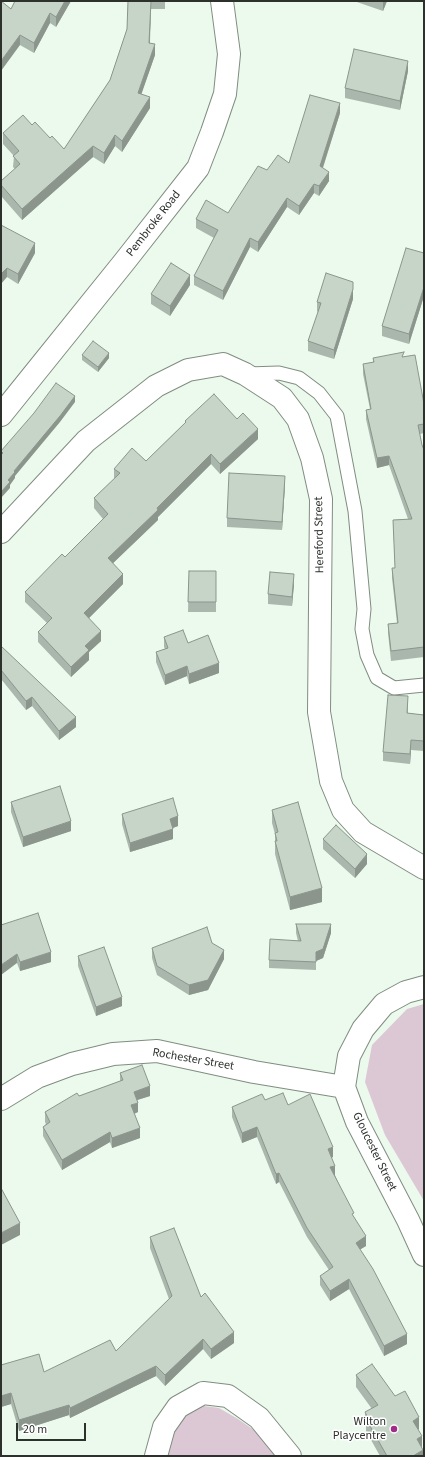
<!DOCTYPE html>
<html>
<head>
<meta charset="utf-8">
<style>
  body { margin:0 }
  #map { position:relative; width:425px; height:1457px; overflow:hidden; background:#ebfaed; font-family:"Source Sans 3",sans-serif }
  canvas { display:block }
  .frame { position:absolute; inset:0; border:2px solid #2c312c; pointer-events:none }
  .scale { position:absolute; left:16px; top:1423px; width:70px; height:18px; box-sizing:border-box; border:2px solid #2c312c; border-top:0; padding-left:5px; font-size:12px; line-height:14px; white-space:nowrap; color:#2c312c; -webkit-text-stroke:3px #fff; paint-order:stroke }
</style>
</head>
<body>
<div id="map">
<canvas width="425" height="1457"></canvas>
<div class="frame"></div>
<div class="scale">20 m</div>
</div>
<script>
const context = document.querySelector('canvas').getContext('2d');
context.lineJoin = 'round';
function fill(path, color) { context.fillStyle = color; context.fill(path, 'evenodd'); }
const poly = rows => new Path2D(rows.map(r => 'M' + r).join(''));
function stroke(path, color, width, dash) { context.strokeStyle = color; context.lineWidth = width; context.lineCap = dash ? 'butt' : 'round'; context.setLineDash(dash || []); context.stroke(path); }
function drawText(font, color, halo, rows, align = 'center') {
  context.font = font + ' "Source Sans 3",sans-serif'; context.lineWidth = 3; context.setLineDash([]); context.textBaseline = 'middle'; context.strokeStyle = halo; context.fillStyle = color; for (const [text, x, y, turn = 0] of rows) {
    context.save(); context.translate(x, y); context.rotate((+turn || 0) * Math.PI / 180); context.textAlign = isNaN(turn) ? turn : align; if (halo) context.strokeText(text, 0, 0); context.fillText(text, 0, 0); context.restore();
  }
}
fill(poly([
  [424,1004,424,1201,385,1135,365,1082,372,1045,407,1009],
  [197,1405,219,1408,238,1419,257,1432,276,1456,161,1456,166,1430]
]), '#dcc7d5');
const lane = poly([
  [247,374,279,373,299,378,319,393,337,416,355,511,364,609,362,629,367,655,377,678,394,688,424,685]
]);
const street = poly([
  [1,532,86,441,156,386,188,370,223,364,245,374,282,398,298,419,312,458,321,499,319,712,331,781,343,810,363,832,424,868],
  [424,987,406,992,384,1004,363,1029,349,1056,344,1087,357,1122,408,1220,424,1255],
  [1,1099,37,1077,72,1064,113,1054,157,1051,254,1072,344,1087],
  [156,1456,164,1427,178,1407,203,1393,228,1396,259,1418,290,1456]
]);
const secondary = poly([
  [1,415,125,261,198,168,212,132,225,94,229,54,222,1]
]);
stroke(lane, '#808d81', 15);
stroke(street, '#808d81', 24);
stroke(secondary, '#808d81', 24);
stroke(lane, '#fff', 13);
stroke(street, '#fff', 22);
stroke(secondary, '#fff', 22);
fill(poly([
  [15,1,71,1,56,27,50,23,34,53,20,45,11,9],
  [128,1,165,1,165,9,151,9,150,43,155,55,141,94,150,108,122,152,115,146,104,164,93,157,22,220,1,196,1,181,15,169,13,167,14,156,3,144,3,133,32,125,64,149,110,80,127,29],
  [354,1,387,1,383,11],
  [408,71,400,110,345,98,345,88],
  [340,113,323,168,329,181,319,196,314,193,299,215,287,207,258,252,250,247,223,300,194,285,194,276,214,238,196,228,196,219,228,213,267,170,289,163],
  [1,225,35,253,18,284,7,277],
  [424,253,424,296,409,344,382,336,382,326],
  [190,285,170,316,151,304,151,294],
  [353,299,334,359,308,351,308,341,318,312,317,311,317,302],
  [82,355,109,358,98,372,82,360],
  [404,357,424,404,424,433,420,434,422,445,424,450,424,657,391,661,388,633,388,624,397,623,392,578,392,568,395,568,393,520,408,519,389,465,377,468,366,419,366,410,370,409,363,374,363,364,373,362,373,358],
  [237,419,258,439,220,474,211,464,158,517,158,520,113,563,123,584,89,618,101,641,89,652,89,660,71,677,38,642,38,632,47,623,25,602,25,592,65,557,103,519,94,508,94,498,114,479,114,469,146,461,185,423,185,421],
  [285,485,282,530,227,527,227,518],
  [189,571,216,571,216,612,188,612],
  [294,584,292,606,268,604,268,594],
  [164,637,219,673,189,684,187,676,165,685,156,662,156,652,165,649,164,647],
  [1,646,76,727,59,740,32,706,26,710,1,679],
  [408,706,407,713,424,715,424,751,411,750,410,764,383,761,383,752],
  [11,802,71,831,23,847,11,812],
  [272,810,322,902,290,910,275,854,275,834,272,823],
  [122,814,178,826,173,828,173,839,130,852,122,824],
  [323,839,367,864,355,878,323,849],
  [296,924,331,933,323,958,316,961,316,970,269,968,269,960,298,941,296,933],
  [1,925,51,962,20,971,17,963],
  [212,943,224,959,208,990,189,995,157,975,152,958,152,948],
  [78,956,122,1006,96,1016,78,966],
  [120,1073,150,1096,137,1100,138,1112,134,1114,140,1138,112,1148,110,1142,62,1170,43,1136,43,1127,46,1124,45,1122,45,1112,79,1096,120,1081],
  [265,1100,288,1105,333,1157,331,1158,335,1175,366,1246,360,1249,407,1344,384,1356,349,1289,330,1301,320,1285,320,1276,329,1270,307,1237,279,1182,276,1184,257,1137,242,1143,232,1117,232,1107],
  [150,1237,201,1297,234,1343,211,1359,203,1349,165,1386,156,1376,70,1418,69,1415,19,1431,11,1404,1,1407,1,1365,44,1372,116,1351,169,1299,150,1248],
  [356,1375,395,1396,419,1429,418,1430,423,1456,380,1456,366,1431,366,1426,365,1424,365,1412,372,1409,356,1387]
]), '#aab7ac');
fill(poly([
  [65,1,71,1,56,27,56,17],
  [151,1,151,9,149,54,149,43],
  [383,1,387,1,383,11],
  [50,13,50,23,34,53,34,43],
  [20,35,20,45,1,71,1,61],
  [155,44,155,55,138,104,138,93],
  [408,61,408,71,400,110,400,101],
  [150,97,150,108,122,152,122,141],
  [340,103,340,113,320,176,320,166],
  [115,135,115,146,104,164,104,153],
  [93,146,93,157,22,220,22,209],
  [329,172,329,181,319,196,319,186],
  [314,184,314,193,299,215,299,206],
  [287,198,287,207,258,252,258,242],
  [250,238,250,247,223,300,223,291],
  [35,243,35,253,18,284,18,274],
  [7,268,7,277,1,284,1,274],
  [190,275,190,285,170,316,170,306],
  [424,287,424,296,409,344,409,334],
  [353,289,353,299,334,359,334,350],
  [109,353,109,358,98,372,98,367],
  [75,396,75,402,60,422,15,476,15,478,10,485,10,488,1,498,1,492,14,471],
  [258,429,258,439,220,474,220,464],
  [211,454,211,464,158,517,158,520,108,568,108,558],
  [389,456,389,465,377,468,377,458],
  [285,476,285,485,282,530,282,522],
  [123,574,123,584,84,623,84,613],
  [294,574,294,584,292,606,292,597],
  [101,631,101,641,89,652,89,660,71,677,71,667,85,646],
  [219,663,219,673,189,684,189,674],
  [187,666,187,676,165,685,165,675],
  [408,696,408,706,407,723,407,713],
  [32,697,32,706,26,710,26,701],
  [76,717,76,727,59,740,59,731],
  [411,740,411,750,410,764,410,754],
  [178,816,178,826,170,829,170,819],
  [71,821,71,831,23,847,23,837],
  [173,829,173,839,130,852,130,843],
  [367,854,367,864,355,878,355,869],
  [322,888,322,902,290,910,290,897],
  [331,924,331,933,323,958,316,961,316,952],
  [224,950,224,959,208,990,189,995,189,985],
  [51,952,51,962,20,971,20,962],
  [17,954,17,963,1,975,1,965],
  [122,997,122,1006,96,1016,96,1007],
  [150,1086,150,1096,134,1101,134,1092],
  [138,1103,138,1112,131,1115,131,1105],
  [257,1127,257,1137,242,1143,242,1133],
  [140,1128,140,1138,112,1148,112,1138],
  [110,1132,110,1142,62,1170,62,1160],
  [333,1147,333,1157,328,1159,328,1149],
  [335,1166,335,1175,330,1177,330,1167],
  [279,1173,279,1182,276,1184,276,1174],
  [20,1223,20,1235,1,1245,1,1233],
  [366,1236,366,1246,356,1252,356,1243],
  [349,1279,349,1289,330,1301,330,1291],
  [234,1332,234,1343,211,1359,211,1349],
  [407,1334,407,1344,384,1356,384,1346],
  [203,1339,203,1349,165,1386,165,1375],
  [156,1366,156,1376,70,1418,70,1408],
  [11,1393,11,1404,1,1407,1,1396],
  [69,1405,69,1415,19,1431,19,1420],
  [419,1417,419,1429,413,1433,413,1421],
  [422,1436,422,1448,417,1439],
  [423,1450,423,1456,413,1456]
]), '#8b958c');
const building = poly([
  [1,1,11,9,15,1,65,1,56,17,50,13,34,43,20,35,1,61,1,1],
  [128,1,151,1,149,43,155,44,138,93,150,97,122,141,115,135,104,153,93,146,22,209,1,185,1,181,20,164,13,156,19,151,3,133,23,115,32,125,35,122,50,138,52,136,64,149,110,80,127,29,128,1],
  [354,49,408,61,400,101,345,88,354,49],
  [310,95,340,103,320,166,329,172,319,186,314,184,299,206,287,198,258,242,250,238,223,291,194,276,218,230,196,219,206,200,228,213,258,166,267,170,278,155,289,163,310,95],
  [1,225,35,243,18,274,7,268,1,274,1,225],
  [406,248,424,253,424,287,409,334,382,326,406,248],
  [171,263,190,275,170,306,151,294,171,263],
  [326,273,353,282,353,289,334,350,308,341,321,303,317,302,326,273],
  [93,341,109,353,98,367,82,355,93,341],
  [404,352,402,357,415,355,424,404,424,424,418,425,422,445,424,450,424,647,391,651,388,624,398,623,392,568,395,568,393,520,412,519,389,456,377,458,366,410,371,409,363,364,374,362,373,358,404,352],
  [56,383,75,396,60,416,14,471,15,472,8,480,10,482,1,492,1,455,3,453,1,451,34,413,56,383],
  [214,394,237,419,243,413,258,429,220,464,211,454,157,508,158,510,108,558,123,574,84,613,101,631,85,646,89,650,71,667,38,632,52,618,25,592,62,554,65,557,108,514,94,498,120,473,114,469,132,448,146,461,186,422,185,421,214,394],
  [229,473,285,476,282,522,227,518,229,473],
  [189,571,216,571,216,602,188,602,189,571],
  [270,572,294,574,292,597,268,594,270,572],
  [183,630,188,643,208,635,219,663,189,674,187,666,165,675,156,652,168,648,164,637,183,630],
  [1,646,76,717,59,731,32,697,26,701,1,670,1,646],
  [388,695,408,696,407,713,424,715,424,741,411,740,410,754,383,752,388,695],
  [60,786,71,821,23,837,11,802,60,786],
  [173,798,178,816,170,819,173,829,130,843,122,814,173,798],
  [298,802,322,888,290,897,275,841,277,841,275,833,278,832,272,810,298,802],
  [336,825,367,854,355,869,323,839,336,825],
  [38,913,51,952,20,962,17,954,1,965,1,925,38,913],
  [296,924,331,924,323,949,316,952,316,962,269,960,270,939,301,941,296,924],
  [207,927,212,943,224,950,208,980,189,985,157,966,152,948,207,927],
  [104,947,122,997,96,1007,78,956,104,947],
  [142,1065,150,1086,134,1092,138,1103,131,1105,140,1128,112,1138,110,1132,62,1160,43,1127,50,1122,45,1112,77,1093,79,1096,123,1080,120,1073,142,1065],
  [283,1093,288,1105,310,1094,333,1147,328,1149,335,1166,330,1167,354,1213,352,1214,366,1236,356,1243,373,1269,407,1334,384,1346,349,1279,330,1291,320,1276,333,1267,307,1228,279,1173,276,1174,257,1127,242,1133,232,1107,262,1094,265,1100,283,1093],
  [1,1188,20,1223,1,1233,1,1188],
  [174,1228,201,1297,205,1293,234,1332,211,1349,203,1339,165,1375,156,1366,70,1408,69,1405,19,1420,11,1393,1,1396,1,1365,39,1354,44,1372,110,1340,116,1351,172,1296,150,1237,174,1228],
  [372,1364,395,1396,405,1391,419,1417,413,1421,422,1436,417,1439,423,1450,413,1456,387,1456,366,1419,368,1418,365,1412,378,1405,356,1375,372,1364]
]);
fill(building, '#c6d5c8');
stroke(building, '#8b958c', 1);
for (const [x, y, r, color] of [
  [394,1429,4,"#9f2c87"]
]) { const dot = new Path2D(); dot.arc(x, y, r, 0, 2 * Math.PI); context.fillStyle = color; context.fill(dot); stroke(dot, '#fff', 1.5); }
drawText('12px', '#2c312c', '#fff', [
  ["Pembroke Road",154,224,-52],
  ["Hereford Street",320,535,-91],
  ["Rochester Street",193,1060,10],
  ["Gloucester Street",374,1152,64]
]);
drawText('12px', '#2c312c', '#fff', [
  ["Wilton",386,1422],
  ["Playcentre",386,1436]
], 'right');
</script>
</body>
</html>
